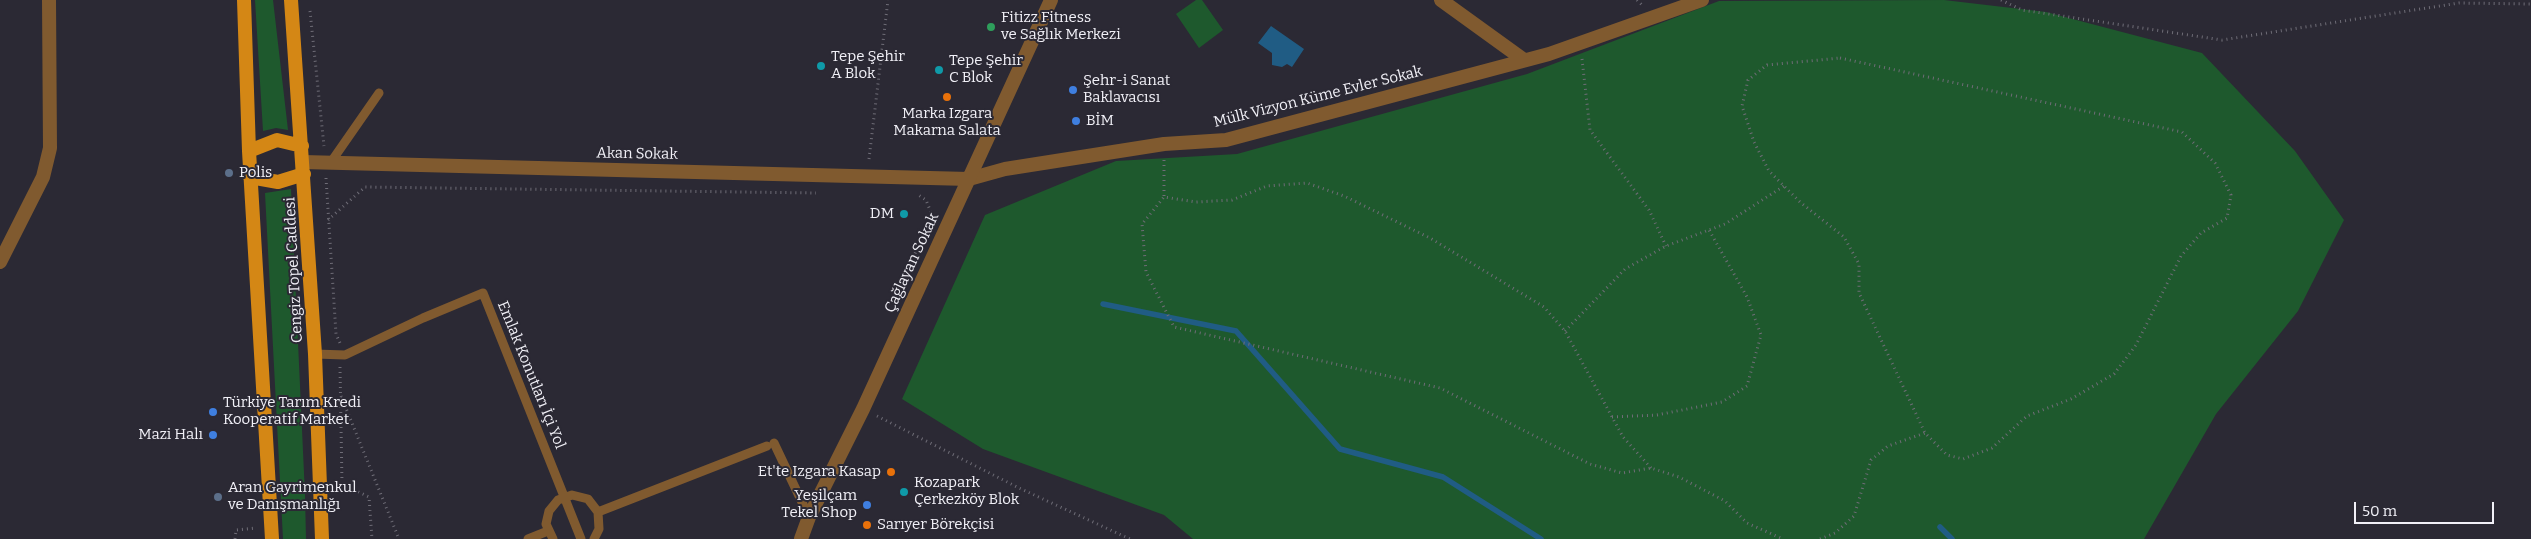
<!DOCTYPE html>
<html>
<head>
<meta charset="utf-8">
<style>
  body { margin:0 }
  #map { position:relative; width:2531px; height:539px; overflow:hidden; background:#2b2934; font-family:Bitter,serif }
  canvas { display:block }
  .scale { position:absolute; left:2354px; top:502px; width:140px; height:22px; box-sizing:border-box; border:2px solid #f1f0f7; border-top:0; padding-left:6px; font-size:15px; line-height:18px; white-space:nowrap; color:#f1f0f7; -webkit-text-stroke:4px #2b2934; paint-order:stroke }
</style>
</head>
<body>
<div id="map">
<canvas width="2531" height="539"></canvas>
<div class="scale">50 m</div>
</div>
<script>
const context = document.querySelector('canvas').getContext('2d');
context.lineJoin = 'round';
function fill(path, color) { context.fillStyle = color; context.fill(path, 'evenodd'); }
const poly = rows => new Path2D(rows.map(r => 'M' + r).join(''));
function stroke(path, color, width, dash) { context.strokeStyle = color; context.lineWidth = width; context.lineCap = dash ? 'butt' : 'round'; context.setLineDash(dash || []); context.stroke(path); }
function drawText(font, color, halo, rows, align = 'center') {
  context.font = font + ' Bitter,serif'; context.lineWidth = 4; context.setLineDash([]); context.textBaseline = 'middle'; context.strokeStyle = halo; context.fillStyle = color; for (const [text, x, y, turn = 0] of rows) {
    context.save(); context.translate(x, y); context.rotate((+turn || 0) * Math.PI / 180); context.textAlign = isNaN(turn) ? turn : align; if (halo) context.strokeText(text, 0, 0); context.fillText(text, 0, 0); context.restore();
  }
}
fill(poly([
  [255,0,273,0,288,130,276,128,263,131],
  [1196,0,1202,0,1223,30,1199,48,1176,14],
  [1944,0,2046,12,2202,53,2295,151,2344,220,2298,311,2216,414,2144,539,1193,539,1164,515,983,449,902,399,985,215,1116,161,1237,154,1527,74,1719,1],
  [291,189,305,495,306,539,283,539,265,193]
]), '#1e592d');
fill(poly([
  [1271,26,1304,49,1292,67,1287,64,1282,67,1272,65,1272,53,1258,43]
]), '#205c84');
stroke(poly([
  [1103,304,1236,331,1340,449,1443,477,1541,539],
  [1940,527,1952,539]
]), '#205c84', 5.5);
stroke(poly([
  [1637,0,1643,6],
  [2001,0,2022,10,2222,40,2459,3,2531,4],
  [310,11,324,146],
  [1840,58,2182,132,2215,163,2231,195,2227,218,2201,233,2181,256,2136,345,2114,374,2071,399,2027,416,1992,448,1963,459,1947,455,1925,433,1859,293,1859,264,1844,237,1800,202,1769,171,1754,142,1742,106,1748,80,1767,65,1840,58],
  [1582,59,1590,130,1649,210,1666,246],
  [869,159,888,0],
  [1164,160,1164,197],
  [326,178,336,334,340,343],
  [328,220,365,187,816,193],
  [913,258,932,215,926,200,917,194],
  [1565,331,1625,269,1666,246,1725,224,1784,186],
  [340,367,342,484,369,497,372,539],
  [341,396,399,539],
  [877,416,1019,488,1130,539],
  [1612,417,1657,415,1722,402,1747,386,1761,335,1747,297,1709,230],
  [1651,468,1623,437,1565,331,1544,307,1430,238,1344,196,1307,183,1267,186,1232,200,1196,202,1164,197,1142,224,1146,272,1174,327,1440,388,1590,464,1622,473,1651,468,1679,477,1725,501,1747,523,1783,539],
  [235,539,236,530,256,528],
  [1820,539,1835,533,1854,516,1871,460,1888,446,1925,433]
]), '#6f6d77', 3, [1, 4]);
stroke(poly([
  [331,162,379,93],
  [315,354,345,355,423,318,483,293,581,539],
  [774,443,809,517],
  [598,512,767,446],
  [528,539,548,531],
  [553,539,546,524,549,511,558,500,572,495,588,499,598,512,599,529,594,539]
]), '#805a2f', 9);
stroke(poly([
  [1441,0,1524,60],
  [969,179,1005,169,1164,144,1226,140,1549,54,1702,0],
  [0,262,43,177,50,148,49,0]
]), '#805a2f', 14);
stroke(poly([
  [303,162,969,179],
  [801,539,809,517,863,409,1051,0]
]), '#805a2f', 14);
stroke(poly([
  [244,0,249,151,272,539],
  [291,0,315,354,322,539],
  [249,151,277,140,302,146],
  [250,177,278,182,304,174]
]), '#d48715', 14);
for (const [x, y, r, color] of [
  [991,27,5,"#2e9e5b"],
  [821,66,5,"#0f9aa8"],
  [939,70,5,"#0f9aa8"],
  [1073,90,5,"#3f7fe0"],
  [947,97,5,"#e8710a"],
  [1076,121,5,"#3f7fe0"],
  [229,173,5,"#5c6f8a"],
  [904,214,5,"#0f9aa8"],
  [213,412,5,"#3f7fe0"],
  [213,435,5,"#3f7fe0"],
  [891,472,5,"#e8710a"],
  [904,492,5,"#0f9aa8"],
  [218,497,5,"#5c6f8a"],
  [867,505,5,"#3f7fe0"],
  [867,525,5,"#e8710a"]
]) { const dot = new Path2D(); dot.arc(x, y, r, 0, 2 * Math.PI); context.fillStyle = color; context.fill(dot); stroke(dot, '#2b2934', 2); }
drawText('15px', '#f1f0f7', '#2b2934', [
  ["Fitizz Fitness",1001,18],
  ["ve Sağlık Merkezi",1001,35],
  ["Tepe Şehir",831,57],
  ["A Blok",831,74],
  ["Tepe Şehir",949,61],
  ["C Blok",949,78],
  ["Şehr-i Sanat",1083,81],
  ["Baklavacısı",1083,98],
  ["Marka Izgara",947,114,"center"],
  ["Makarna Salata",947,131,"center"],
  ["BİM",1086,121],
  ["Polis",239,173],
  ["DM",894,214,"right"],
  ["Türkiye Tarım Kredi",223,403],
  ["Kooperatif Market",223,420],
  ["Mazi Halı",203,435,"right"],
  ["Et'te Izgara Kasap",881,472,"right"],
  ["Kozapark",914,483],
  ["Çerkezköy Blok",914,500],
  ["Aran Gayrimenkul",228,488],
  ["ve Danışmanlığı",228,505],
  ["Yeşilçam",857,496,"right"],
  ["Tekel Shop",857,513,"right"],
  ["Sarıyer Börekçisi",877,525]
], 'left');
drawText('15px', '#f1f0f7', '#2b2934', [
  ["Mülk Vizyon Küme Evler Sokak",1318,97,-14],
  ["Akan Sokak",637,154,1],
  ["Çağlayan Sokak",912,263,-65],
  ["Cengiz Topel Caddesi",294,270,-93],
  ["Emlak Konutları İçi Yol",531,375,68]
]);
</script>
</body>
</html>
